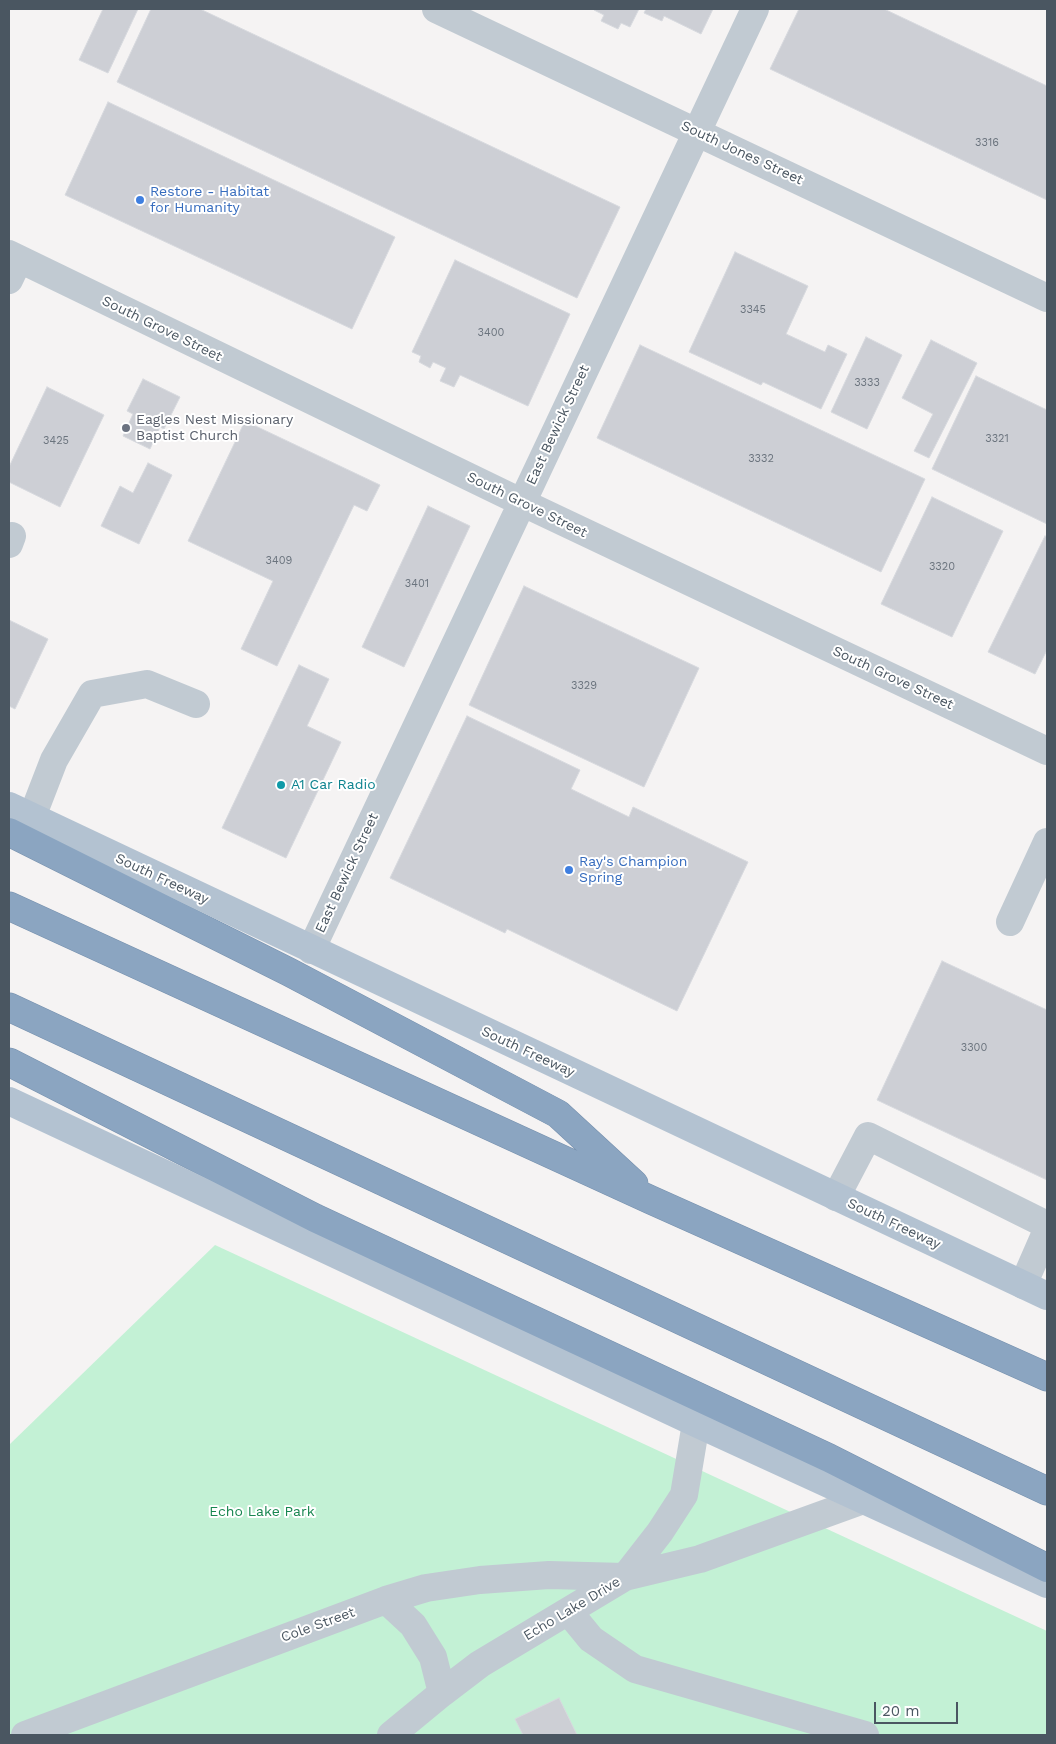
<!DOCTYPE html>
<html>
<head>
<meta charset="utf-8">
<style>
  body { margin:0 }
  #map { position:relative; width:1056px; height:1744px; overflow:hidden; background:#f5f3f3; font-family:"Work Sans",sans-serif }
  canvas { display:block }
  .frame { position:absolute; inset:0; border:10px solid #4a5661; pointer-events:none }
  .scale { position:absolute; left:874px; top:1702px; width:84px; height:22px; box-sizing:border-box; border:2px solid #4a5661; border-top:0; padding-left:6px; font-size:15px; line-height:18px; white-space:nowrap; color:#4a5661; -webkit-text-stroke:4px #fff; paint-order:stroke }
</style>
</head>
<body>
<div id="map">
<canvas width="1056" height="1744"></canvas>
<div class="frame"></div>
<div class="scale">20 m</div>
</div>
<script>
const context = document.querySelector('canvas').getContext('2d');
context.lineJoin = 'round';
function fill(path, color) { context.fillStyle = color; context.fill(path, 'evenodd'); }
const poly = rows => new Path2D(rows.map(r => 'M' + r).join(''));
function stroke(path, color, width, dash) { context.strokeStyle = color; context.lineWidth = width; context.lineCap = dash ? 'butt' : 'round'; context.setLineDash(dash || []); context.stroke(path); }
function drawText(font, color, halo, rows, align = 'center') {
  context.font = font + ' "Work Sans",sans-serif'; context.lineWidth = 4; context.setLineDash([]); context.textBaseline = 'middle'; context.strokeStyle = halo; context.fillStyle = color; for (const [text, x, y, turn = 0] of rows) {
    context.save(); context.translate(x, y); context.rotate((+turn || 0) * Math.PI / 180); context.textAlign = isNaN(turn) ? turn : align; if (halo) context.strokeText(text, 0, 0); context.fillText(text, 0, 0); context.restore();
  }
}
fill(poly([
  [215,1245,1047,1631,1047,1735,9,1735,9,1445]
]), '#c3f1d5');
const building = poly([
  [103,9,138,9,108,73,79,60,103,9],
  [151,9,200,9,620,207,577,298,117,82,151,9],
  [595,9,639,9,630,27,621,23,618,29,601,21,604,15,594,10,595,9],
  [646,9,713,9,701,34,664,16,662,21,644,13,646,9],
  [799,9,884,9,1047,86,1047,200,770,69,799,9],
  [108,102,395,237,352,329,65,195,108,102],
  [735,252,808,286,786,334,825,352,828,345,847,354,821,409,763,382,761,385,689,352,735,252],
  [455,260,570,314,528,406,460,375,454,387,440,381,446,368,433,362,430,368,419,362,421,356,412,352,455,260],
  [866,337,902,355,867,429,831,412,866,337],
  [931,340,977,363,929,458,914,451,933,414,902,398,931,340],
  [640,345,925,479,881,572,597,438,640,345],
  [976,376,1047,410,1047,524,932,469,976,376],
  [143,379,180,397,164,429,160,427,150,449,123,436,133,414,127,411,143,379],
  [47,387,104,415,60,507,9,482,9,467,47,387],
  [245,421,380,485,367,511,354,505,277,666,241,649,273,581,188,541,245,421],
  [148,463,172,475,139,544,101,526,120,486,133,493,148,463],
  [932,497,1003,531,952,637,881,604,932,497],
  [428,506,470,526,404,667,362,647,428,506],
  [1045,536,1047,537,1047,650,1035,674,988,652,1045,536],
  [524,586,699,668,644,787,469,705,524,586],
  [9,620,48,639,15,709,9,706,9,620],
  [299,665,329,679,307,726,341,742,286,858,222,828,299,665],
  [467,716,580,770,571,789,629,817,633,807,748,862,677,1011,507,929,505,933,390,878,467,716],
  [942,961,1047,1010,1047,1180,877,1100,942,961],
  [559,1698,577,1735,523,1735,515,1719,559,1698]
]);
fill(building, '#cdcfd5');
stroke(building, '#d7d9de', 1);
const highway = poly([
  [9,832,289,972,558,1114,634,1184],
  [9,906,651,1200,1047,1377],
  [9,1007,1047,1491],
  [9,1062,315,1218,829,1458,1047,1568]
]);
stroke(highway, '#7690ad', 29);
stroke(poly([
  [436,9,1047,298],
  [9,254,521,502,1047,751],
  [9,280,19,259],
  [9,544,12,536],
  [32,817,54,760,92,694,147,684,196,704],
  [1010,922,1047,842],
  [311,950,755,9],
  [836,1197,868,1136,1047,1225],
  [1023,1285,1047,1230],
  [625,1577,660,1532,684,1495,696,1423],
  [386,1600,413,1625,433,1657,442,1693],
  [568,1611,591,1639,635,1669,865,1735],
  [25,1735,386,1600,426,1588,480,1580,549,1575,625,1577],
  [391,1735,442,1693,480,1664,625,1577,700,1559,863,1500]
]), '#c1cad2', 28);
stroke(poly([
  [9,806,1047,1296],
  [9,1101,696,1423,1047,1584]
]), '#b3c2d1', 28);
stroke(highway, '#8ba5c1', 28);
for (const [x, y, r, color] of [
  [140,200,5,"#3f7fe0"],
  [126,428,5,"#6b7280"],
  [281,785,5,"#0f9aa8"],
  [569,870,5,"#3f7fe0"]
]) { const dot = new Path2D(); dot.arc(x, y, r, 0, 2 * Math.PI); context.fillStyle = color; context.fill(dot); stroke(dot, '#fff', 2); }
drawText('11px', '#6b747e', null, [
  ["3316",987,143],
  ["3345",753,310],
  ["3400",491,333],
  ["3333",867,383],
  ["3321",997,439],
  ["3425",56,441],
  ["3332",761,459],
  ["3409",279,561],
  ["3320",942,567],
  ["3401",417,584],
  ["3329",584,686],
  ["3300",974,1048]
]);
drawText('14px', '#4a5661', '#fff', [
  ["South Jones Street",742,153,25],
  ["South Grove Street",162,329,26],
  ["East Bewick Street",558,425,-65],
  ["South Grove Street",527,505,26],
  ["South Grove Street",893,678,25],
  ["East Bewick Street",347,873,-65],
  ["South Freeway",162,879,25],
  ["South Freeway",528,1052,25],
  ["South Freeway",894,1224,25],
  ["Echo Lake Drive",572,1609,-31],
  ["Cole Street",318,1625,-20]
]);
drawText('14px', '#366cbe', '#fff', [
  ["Restore - Habitat",150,192],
  ["for Humanity",150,208],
  ["Ray's Champion",579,862],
  ["Spring",579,878]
], 'left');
drawText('14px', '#5b616d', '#fff', [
  ["Eagles Nest Missionary",136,420],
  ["Baptist Church",136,436]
], 'left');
drawText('14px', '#0d838f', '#fff', [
  ["A1 Car Radio",291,785]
], 'left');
drawText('14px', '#17864f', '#fff', [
  ["Echo Lake Park",262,1512]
]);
</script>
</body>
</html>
